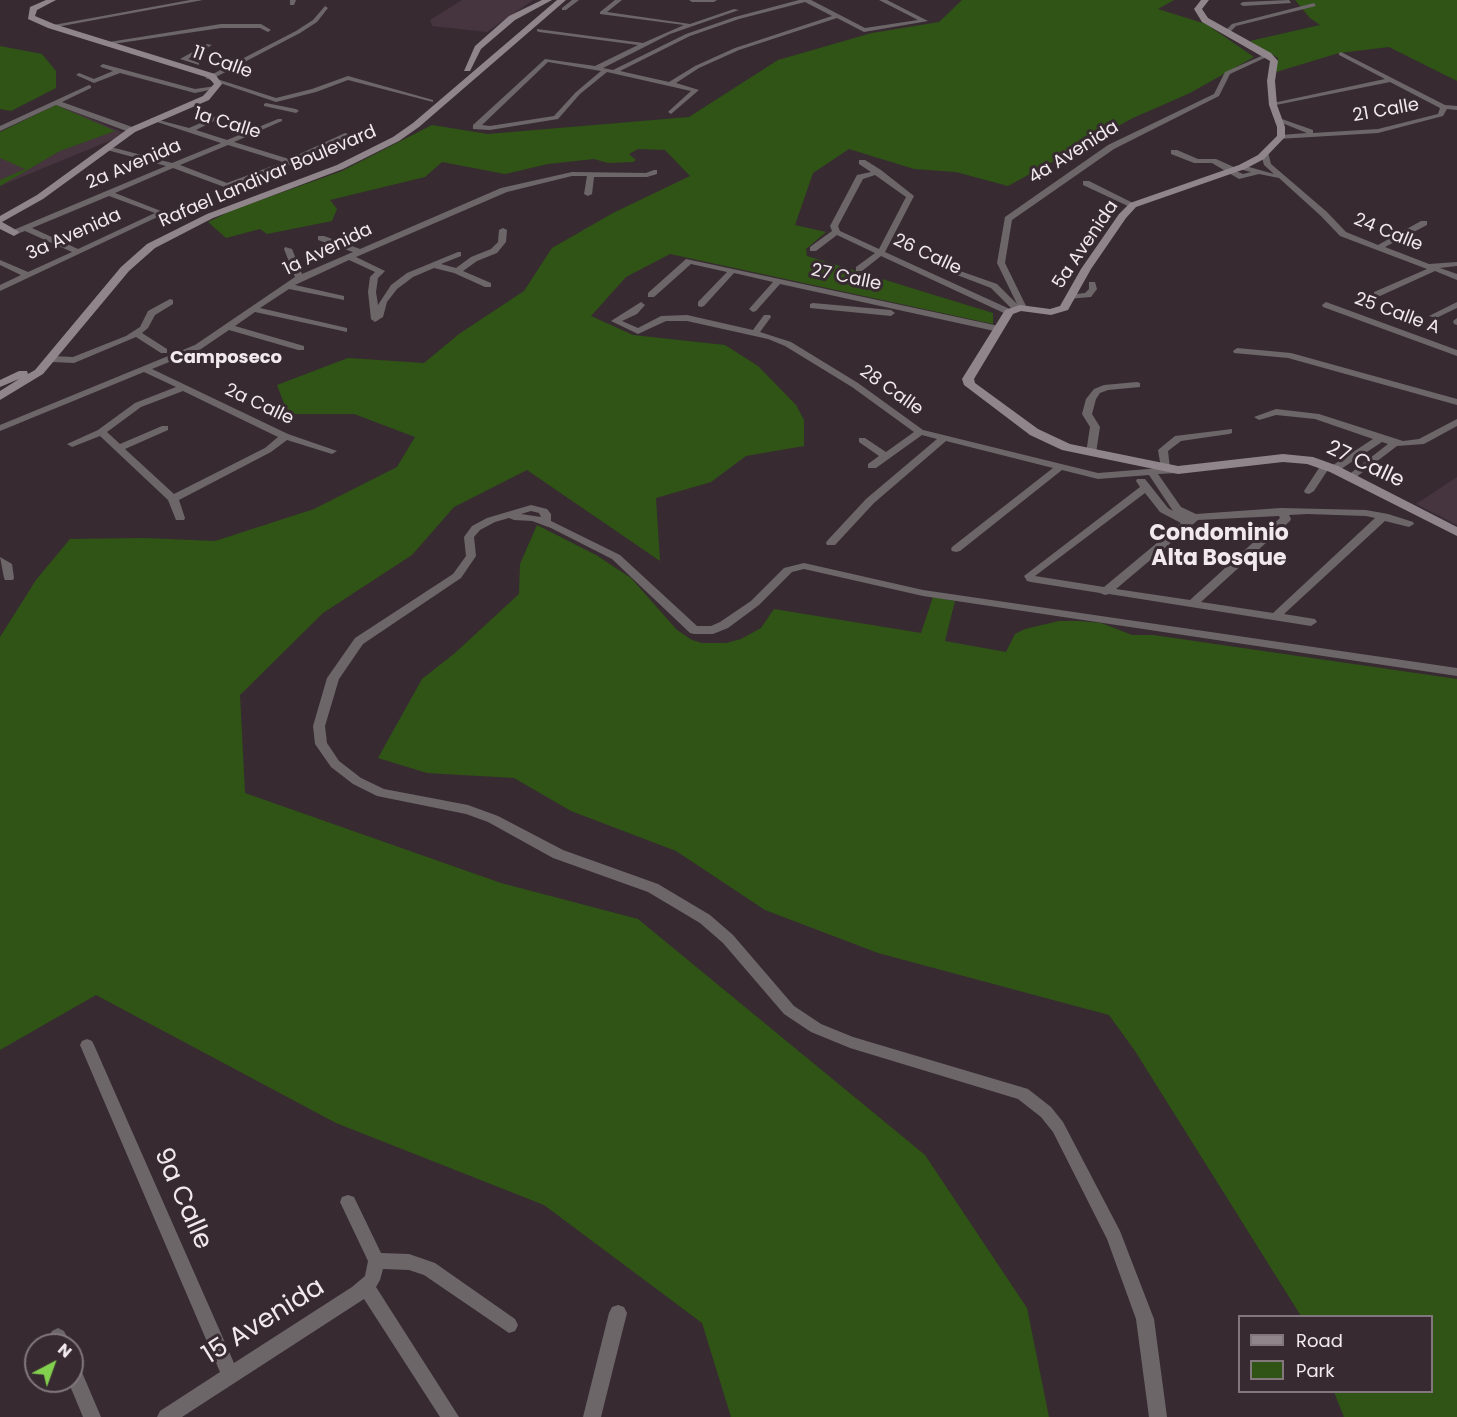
<!DOCTYPE html>
<html>
<head>
<meta charset="utf-8">
<style>
  body { margin:0 }
  #map { position:relative; width:1457px; height:1417px; overflow:hidden; background:#372b31; font-family:Poppins,sans-serif }
  canvas { display:block }
  .legend { position:absolute; left:1238px; top:1315px; width:195px; height:78px; box-sizing:border-box; background:#372b31; border:2px solid #81777c; margin:0; padding:8px 10px; list-style:none; font-size:18px; color:#f1e9ed }
  .legend li { display:flex; align-items:center; gap:12px; height:30px }
  .legend b { width:30px; border:2px solid #81777c }
  .north { position:absolute; left:24px; top:1333px; width:60px; height:60px; box-sizing:border-box; background:#372b31; border:2px solid #81777c; border-radius:50%; rotate:41deg; font-size:16px; font-weight:700; line-height:24px; text-align:center; color:#f1e9ed }
  .north::after { content:''; display:block; margin:auto; width:21px; height:27px; background:#83d04e; clip-path:polygon(50% 0,100% 100%,50% 72%,0 100%) }
</style>
</head>
<body>
<div id="map">
<canvas width="1457" height="1417"></canvas>
<ul class="legend">
<li><b style="height:8px;background:#8f858a"></b>Road</li>
<li><b style="height:16px;background:#2f5415"></b>Park</li>
</ul>
<div class="north">N</div>
</div>
<script>
const context = document.querySelector('canvas').getContext('2d');
context.lineJoin = 'round';
function fill(path, color) { context.fillStyle = color; context.fill(path, 'evenodd'); }
const poly = rows => new Path2D(rows.map(r => 'M' + r).join(''));
function drawText(font, color, halo, rows, align = 'center') {
  context.font = font + ' Poppins,sans-serif'; context.lineWidth = 6; context.setLineDash([]); context.textBaseline = 'middle'; context.strokeStyle = halo; context.fillStyle = color; for (const [text, x, y, turn = 0] of rows) {
    context.save(); context.translate(x, y); context.rotate((+turn || 0) * Math.PI / 180); context.textAlign = isNaN(turn) ? turn : align; if (halo) context.strokeText(text, 0, 0); context.fillText(text, 0, 0); context.restore();
  }
}
fill(poly([
  [462,0,533,0,487,32,432,26,430,20],
  [60,105,126,134,0,186,0,134],
  [1457,477,1457,525,1416,504]
]), '#46343e');
fill(poly([
  [962,0,1174,0,1158,9,1206,24,1254,57,1190,93,1133,118,1008,186,956,172,914,169,849,149,813,173,795,225,826,232,806,249,807,256,993,313,993,324,670,254,626,277,591,316,633,335,725,345,758,366,796,405,804,420,804,446,746,456,711,482,656,498,660,561,527,470,454,507,412,555,323,613,240,695,245,793,501,883,638,919,925,1155,1027,1308,1049,1417,731,1417,702,1323,544,1205,336,1123,96,995,0,1050,0,637,36,580,70,539,145,538,215,541,314,509,397,467,415,437,354,414,288,414,277,385,348,358,424,363,459,334,524,291,552,248,613,213,690,176,665,150,638,149,629,154,636,160,633,162,608,163,594,159,548,164,505,174,442,162,425,177,330,200,337,209,332,221,267,234,260,229,226,238,208,222,233,210,342,171,432,125,488,134,689,117,778,60,872,33,939,22],
  [1295,0,1457,0,1457,81,1389,47,1339,53,1276,72,1278,58,1250,41,1320,25,1310,18],
  [0,46,42,54,56,71,56,88,11,111,0,109],
  [56,105,115,131,60,151,0,186,0,180,25,169,0,158,0,132],
  [537,525,596,555,631,578,677,630,692,640,702,643,726,643,741,639,761,628,774,609,921,633,933,597,955,601,945,641,1006,652,1015,634,1025,629,1059,621,1079,621,1101,623,1132,635,1153,635,1457,679,1457,1417,1344,1417,1334,1392,1432,1392,1432,1316,1301,1316,1135,1051,1109,1015,878,953,765,910,676,851,571,811,514,778,427,773,378,758,422,679,455,653,519,594,520,564]
]), '#2f5415');
fill(poly([
  [190,0,203,0,51,28,48,26,190,0],
  [290,0,296,0,294,5,290,5,290,0],
  [572,0,579,0,566,10,562,10,562,8,572,0],
  [615,0,622,0,607,12,690,24,734,9,739,10,670,34,603,68,613,70,686,34,735,17,799,0,811,0,865,28,918,20,879,0,887,0,928,21,864,32,837,18,739,50,699,68,676,83,699,90,671,114,668,112,669,111,691,91,607,72,580,94,558,119,490,130,473,129,473,125,545,59,595,66,638,45,539,32,537,31,537,29,643,43,684,25,600,14,600,12,615,0],
  [805,2,832,16,735,48,695,66,669,82,620,71,690,36,739,19,805,2],
  [548,62,601,71,576,92,554,116,490,126,482,125,548,62],
  [689,0,717,0,714,2,692,2,689,0],
  [1289,0,1291,3,1243,6,1240,4,1243,2,1289,0],
  [1314,3,1316,6,1236,26,1229,33,1224,32,1232,24,1314,3],
  [325,6,328,8,317,22,300,33,214,78,276,98,312,89,348,76,433,100,433,102,348,80,316,92,276,102,205,78,296,31,313,20,325,6],
  [221,24,261,24,271,30,268,32,260,28,221,28,106,45,103,43,221,24],
  [207,44,212,45,188,59,199,63,199,65,180,59,207,44],
  [1341,52,1445,105,1457,106,1457,110,1447,109,1443,116,1378,133,1278,139,1278,135,1281,135,1307,133,1277,121,1277,119,1279,118,1313,130,1313,133,1378,129,1438,114,1440,108,1390,82,1271,106,1270,105,1273,103,1385,79,1339,55,1339,53,1341,52],
  [1266,54,1271,55,1230,74,1219,96,1114,149,1012,220,1005,263,1027,308,1026,310,1013,310,991,288,957,275,956,273,960,271,997,284,1017,304,997,263,1005,217,1108,145,1214,94,1225,72,1266,54],
  [103,64,195,89,216,86,219,88,195,93,120,73,94,83,76,75,79,73,94,79,113,71,101,67,100,66,103,64],
  [89,85,91,86,91,88,62,102,135,128,135,132,129,132,56,105,0,131,0,126,89,85],
  [266,103,296,109,299,111,296,113,264,106,264,104,266,103],
  [219,115,224,116,196,130,227,140,278,119,282,119,282,121,234,142,289,159,345,133,352,135,293,164,227,188,173,168,115,193,166,213,0,291,0,285,21,275,0,265,0,260,28,272,72,252,25,231,14,235,10,233,11,231,166,166,107,150,107,146,172,163,221,143,151,120,151,118,189,128,219,115],
  [228,145,283,162,227,183,180,165,228,145],
  [109,196,155,213,78,249,32,228,109,196],
  [1171,150,1177,150,1198,159,1216,159,1236,168,1236,171,1243,174,1251,172,1239,169,1239,165,1242,165,1274,174,1264,165,1261,154,1268,152,1271,164,1327,212,1346,232,1378,245,1421,221,1427,221,1427,225,1385,247,1429,264,1457,262,1457,266,1440,268,1457,274,1457,280,1435,271,1380,296,1374,296,1374,292,1427,269,1340,236,1321,216,1279,178,1259,174,1239,179,1212,163,1194,163,1171,154,1171,150],
  [859,160,865,160,881,170,914,196,885,252,1012,310,1012,314,1006,314,881,256,862,271,856,271,856,267,875,253,837,235,816,251,810,251,810,247,832,231,830,226,857,175,871,172,859,164,859,160],
  [875,175,906,197,879,249,840,231,838,226,863,179,875,175],
  [654,170,657,170,657,174,647,177,594,177,592,194,588,196,584,194,587,176,572,176,507,192,356,257,385,271,378,278,376,292,378,305,391,285,407,273,458,252,461,252,461,256,441,264,456,268,471,257,491,249,498,242,499,230,503,228,507,230,506,242,497,253,477,261,463,271,491,283,491,287,485,287,454,273,434,268,413,277,397,289,387,302,383,317,375,322,371,319,368,292,370,277,375,272,349,260,295,285,344,296,344,300,289,289,260,308,347,328,347,332,255,312,235,326,304,346,304,350,298,350,229,330,201,349,152,369,288,434,337,451,332,454,287,440,271,452,179,500,185,518,184,520,176,520,168,500,100,436,72,447,67,444,98,430,135,403,176,387,144,372,0,431,0,425,195,345,295,277,284,249,285,247,292,249,302,274,353,252,318,240,318,236,324,236,360,249,501,188,572,172,646,173,654,170],
  [183,391,278,437,265,448,174,494,125,449,168,430,168,426,162,426,120,444,107,432,141,407,183,391],
  [1083,181,1089,181,1137,205,1130,207,1083,185,1083,181],
  [686,259,999,326,1003,329,999,332,780,284,756,311,753,312,749,309,773,282,734,273,704,306,701,307,698,306,698,302,727,272,691,264,654,297,648,297,648,293,686,259],
  [1089,282,1095,282,1097,289,1091,297,1067,299,1067,295,1085,293,1089,289,1089,282],
  [170,299,173,300,173,304,155,315,148,328,142,333,167,349,167,353,161,353,136,337,74,363,52,362,47,359,52,356,73,357,126,336,140,327,148,311,170,299],
  [641,302,645,305,637,314,622,321,638,328,661,316,687,315,753,330,764,315,770,315,771,317,760,332,791,342,858,383,923,430,1098,473,1161,468,1158,450,1175,436,1232,429,1232,433,1229,434,1181,441,1168,451,1170,468,1178,467,1183,470,1178,473,1158,474,1181,507,1196,514,1281,508,1366,510,1388,514,1413,522,1414,524,1409,527,1385,521,1284,614,1315,619,1317,622,1311,626,1109,594,1105,595,1100,593,1031,582,1027,581,1024,576,1140,487,1136,481,1137,479,1145,479,1168,508,1173,511,1149,475,1098,479,1062,470,960,551,956,552,952,551,951,549,952,547,1053,468,946,441,874,503,835,545,827,545,826,543,827,541,866,499,937,439,922,435,876,468,868,468,868,464,879,456,859,442,859,438,865,438,886,452,914,432,852,387,785,346,768,339,687,321,666,321,638,334,611,321,641,302],
  [1145,493,1160,512,1181,523,1104,587,1035,576,1145,493],
  [1308,514,1366,516,1375,518,1273,613,1201,602,1290,521,1291,519,1289,515,1308,514],
  [1279,516,1280,518,1190,600,1116,589,1198,520,1279,516],
  [1326,302,1457,350,1457,356,1323,307,1322,305,1326,302],
  [1457,302,1457,308,1436,318,1429,316,1457,302],
  [813,303,891,310,895,313,891,316,810,308,810,304,813,303],
  [1457,318,1457,325,1454,324,1453,321,1457,318],
  [1237,348,1291,353,1457,399,1457,405,1288,358,1234,353,1233,351,1237,348],
  [1137,382,1140,383,1140,387,1108,390,1100,393,1096,399,1092,414,1100,427,1096,453,1094,455,1088,455,1086,453,1090,427,1082,414,1086,399,1094,389,1104,385,1137,382],
  [1276,409,1319,414,1403,441,1419,439,1457,419,1457,426,1424,444,1397,446,1351,481,1347,480,1347,476,1388,444,1382,442,1338,471,1330,471,1330,467,1373,439,1315,419,1276,415,1259,420,1254,417,1276,409],
  [1326,462,1331,465,1314,491,1309,494,1305,493,1304,491,1321,465,1326,462],
  [531,505,547,509,551,514,551,521,620,555,697,626,711,626,720,622,751,601,784,568,804,563,923,590,1457,668,1457,676,923,596,804,569,792,572,759,605,728,628,713,634,694,634,690,633,612,559,551,528,532,521,514,520,509,518,495,522,480,530,474,537,476,556,461,578,363,644,339,679,325,726,327,743,339,761,361,778,384,789,468,805,498,816,563,850,658,884,710,915,733,935,794,1006,821,1024,853,1037,1028,1089,1051,1107,1063,1122,1120,1231,1154,1319,1167,1417,1149,1417,1136,1319,1107,1239,1053,1132,1041,1117,1018,1099,850,1048,811,1032,784,1014,723,943,700,923,648,892,553,858,488,822,466,814,377,796,353,784,331,767,315,744,313,726,327,678,355,638,453,574,466,556,464,537,472,526,487,518,531,505],
  [531,511,539,513,541,517,521,514,531,511],
  [0,557,12,564,14,578,13,580,5,580,4,578,0,557],
  [87,1039,92,1041,94,1045,234,1363,352,1287,365,1276,368,1261,340,1202,342,1197,348,1195,354,1197,381,1253,409,1254,435,1263,515,1319,518,1325,515,1331,509,1333,424,1275,409,1270,383,1269,380,1280,376,1287,459,1417,440,1417,364,1299,182,1417,157,1417,160,1411,220,1372,80,1045,82,1041,87,1039],
  [618,1305,624,1307,627,1313,601,1417,583,1417,609,1313,612,1307,618,1305],
  [58,1328,64,1331,71,1345,53,1345,49,1337,52,1331,58,1328],
  [72,1360,78,1363,101,1417,83,1417,68,1381,72,1381,72,1360]
]), '#6c6669');
fill(poly([
  [46,0,56,0,37,10,35,16,54,24,215,74,222,84,209,100,135,132,43,199,2,222,18,231,19,233,14,236,0,229,0,216,37,195,129,128,203,96,214,84,209,78,48,28,28,19,30,7,46,0],
  [542,0,552,0,515,20,481,49,470,71,464,71,475,46,509,16,542,0],
  [557,0,566,0,419,127,399,141,343,169,213,218,155,248,129,271,43,374,0,400,0,391,19,379,0,387,0,380,19,371,27,371,28,374,35,370,121,267,147,244,207,214,337,165,393,137,413,123,557,0],
  [1201,0,1209,0,1202,9,1208,18,1271,53,1278,61,1275,81,1277,105,1285,127,1285,137,1264,159,1245,169,1136,207,1126,218,1091,269,1068,310,1051,315,1021,311,1013,314,974,379,975,383,1038,429,1070,444,1178,466,1283,454,1313,457,1338,466,1457,527,1457,536,1330,472,1307,464,1283,462,1178,474,1062,450,1030,435,964,385,962,379,1005,310,1020,305,1050,309,1060,306,1081,269,1119,214,1130,203,1239,165,1258,155,1277,136,1277,127,1269,105,1267,81,1270,61,1202,22,1194,9,1201,0]
]), '#8f858a');
drawText('18px', '#f1e9ed', '#372b31', [
  ["11 Calle",222,63,20],
  ["21 Calle",1386,111,-10],
  ["1a Calle",227,124,17],
  ["4a Avenida",1074,153,-32],
  ["2a Avenida",134,165,-23],
  ["Rafael Landivar Boulevard",268,177,-23],
  ["24 Calle",1388,233,22],
  ["3a Avenida",74,235,-24],
  ["5a Avenida",1086,245,-56],
  ["1a Avenida",328,250,-26],
  ["26 Calle",927,255,25],
  ["27 Calle",846,278,12],
  ["25 Calle A",1397,314,20],
  ["28 Calle",891,391,35],
  ["2a Calle",259,405,25]
]);
drawText('bold 18px', '#f1e9ed', '#372b31', [
  ["Camposeco",226,358]
]);
drawText('21px', '#f1e9ed', '#372b31', [
  ["27 Calle",1365,465,25]
]);
drawText('bold 22px', '#f1e9ed', '#372b31', [
  ["Condominio",1219,534],
  ["Alta Bosque",1219,559]
]);
drawText('26px', '#f1e9ed', '#372b31', [
  ["9a Calle",182,1199,66],
  ["15 Avenida",264,1322,-32]
]);
</script>
</body>
</html>
